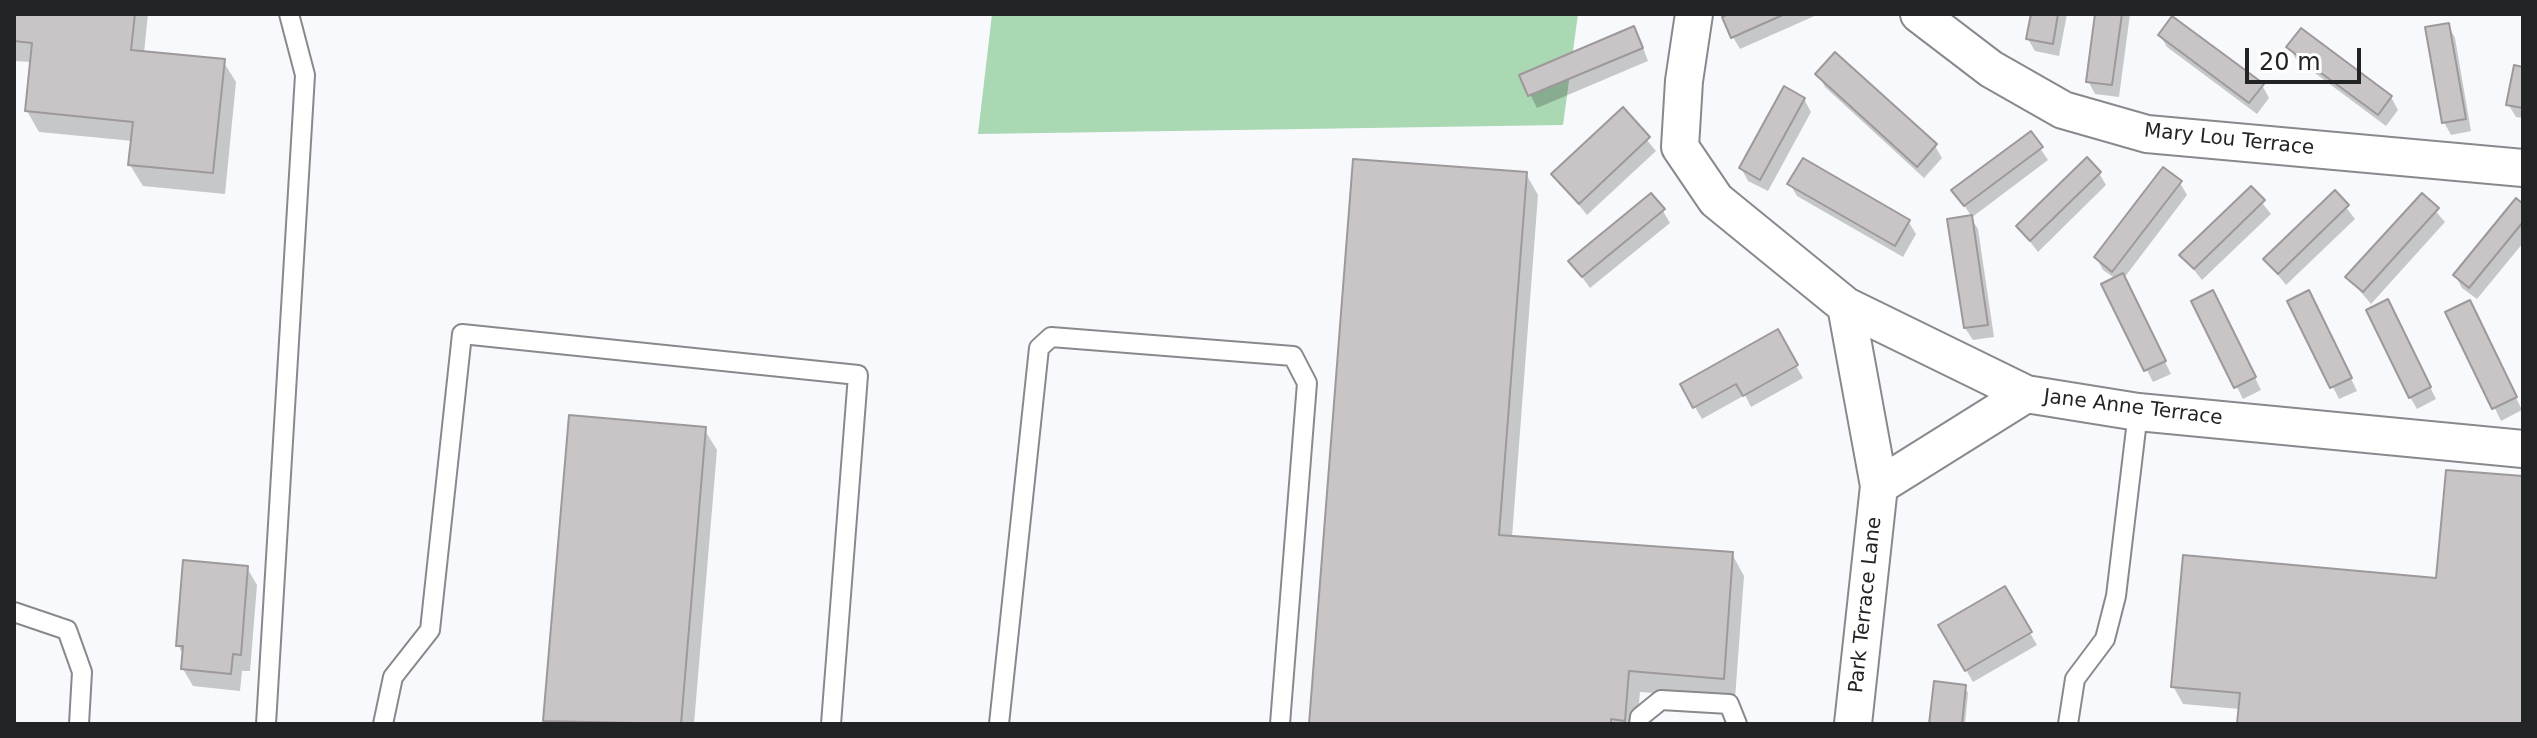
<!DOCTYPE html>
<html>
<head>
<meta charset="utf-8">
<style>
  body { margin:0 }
  #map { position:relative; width:2537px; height:738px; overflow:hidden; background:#f8f9fc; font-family:"DejaVu Sans",sans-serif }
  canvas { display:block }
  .frame { position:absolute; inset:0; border:16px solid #222324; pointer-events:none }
  .scale { position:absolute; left:2245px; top:48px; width:116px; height:36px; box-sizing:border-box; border:4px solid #222324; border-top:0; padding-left:10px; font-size:24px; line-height:28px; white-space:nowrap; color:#222324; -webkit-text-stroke:6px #fff; paint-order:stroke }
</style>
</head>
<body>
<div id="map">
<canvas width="2537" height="738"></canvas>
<div class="frame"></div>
<div class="scale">20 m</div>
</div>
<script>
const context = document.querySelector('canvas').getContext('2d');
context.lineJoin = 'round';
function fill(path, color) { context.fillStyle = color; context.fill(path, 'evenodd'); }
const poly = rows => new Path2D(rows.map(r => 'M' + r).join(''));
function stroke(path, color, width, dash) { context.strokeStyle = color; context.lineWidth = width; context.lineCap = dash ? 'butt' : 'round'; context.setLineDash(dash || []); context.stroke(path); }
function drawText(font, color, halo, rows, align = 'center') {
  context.font = font + ' "DejaVu Sans",sans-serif'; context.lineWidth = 6; context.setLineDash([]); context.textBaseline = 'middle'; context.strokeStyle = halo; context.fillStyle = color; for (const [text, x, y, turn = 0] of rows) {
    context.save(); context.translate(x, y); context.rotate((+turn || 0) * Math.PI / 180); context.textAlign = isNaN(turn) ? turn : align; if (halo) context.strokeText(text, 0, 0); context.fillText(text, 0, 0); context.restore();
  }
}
fill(poly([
  [992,14,1578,14,1563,125,978,134]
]), '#aad8b3');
fill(poly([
  [14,14,148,14,144,53,223,61,236,82,225,194,143,186,130,165,133,141,39,132,27,111,32,62,14,61],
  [1733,14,1819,14,1740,49,1733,37],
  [2033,14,2067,14,2059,56,2035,51,2028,39],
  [2097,14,2130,14,2119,97,2095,94,2088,81],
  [2448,25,2455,38,2471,131,2451,135,2444,122],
  [2160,35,2262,85,2269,98,2257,114,2167,47],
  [1640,40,1648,61,1537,108,1521,76],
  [2289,47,2391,97,2398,110,2386,126,2296,59],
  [2523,69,2523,118,2516,117,2508,104],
  [1818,74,1935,146,1942,158,1924,178,1825,87],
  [1804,99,1811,112,1768,191,1748,181,1741,168],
  [1622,110,1656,151,1587,215,1553,174],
  [2030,133,2048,160,1971,218,1978,229,1994,337,1973,340,1965,328,1950,221,1972,217,1954,191],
  [2099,173,2106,185,2038,252,2018,226],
  [1526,174,1538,195,1512,537,1732,554,1744,576,1735,699,1640,692,1637,724,1311,724],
  [2180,183,2187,195,2124,278,2171,374,2153,382,2104,285,2116,279,2103,270,2096,257],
  [1790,184,1908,221,1916,234,1903,257,1797,196],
  [2251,189,2271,214,2202,280,2182,255],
  [2335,193,2355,219,2286,285,2266,260],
  [2422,195,2445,222,2371,304,2348,277],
  [2523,207,2523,243,2477,299,2462,288,2455,275],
  [1663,211,1670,223,1590,288,1571,262],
  [2194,302,2219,304,2261,390,2243,399],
  [2290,302,2315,305,2357,391,2339,399],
  [2448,313,2476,315,2522,410,2501,421],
  [2394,314,2436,399,2417,409,2410,397],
  [1777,332,1803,378,1751,407,1745,395,1702,419,1682,385],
  [704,429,717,450,694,724,548,724,545,720],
  [2523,478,2523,724,2239,724,2240,709,2183,704,2173,686,2438,580],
  [247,568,257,585,250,671,242,671,240,691,193,686,183,669,184,656,178,645],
  [2004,589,2037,645,1973,682,1940,625],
  [1965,687,1968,693,1965,724,1931,724]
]), '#0003');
const building = poly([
  [14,14,135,14,131,50,225,59,213,173,128,165,133,122,25,111,32,43,14,41,14,14],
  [1728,14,1785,14,1731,38,1722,17,1728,14],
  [2031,14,2058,14,2053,44,2026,39,2031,14],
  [2095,14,2122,14,2112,85,2086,82,2095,14],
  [2172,16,2264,84,2249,103,2158,35,2172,16],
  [2449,23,2466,119,2442,123,2425,27,2449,23],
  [1634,26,1643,48,1528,96,1519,75,1634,26],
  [2301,28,2392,96,2378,115,2286,47,2301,28],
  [1835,52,1937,144,1917,167,1815,74,1835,52],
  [2514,65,2523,67,2523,108,2506,105,2514,65],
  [1784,86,1805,98,1760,180,1739,168,1784,86],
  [1623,107,1650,137,1579,204,1551,174,1623,107],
  [2031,131,2043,147,1964,206,1951,190,2031,131],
  [2087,157,2101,172,2030,241,2016,226,2087,157],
  [1803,158,1910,220,1895,246,1787,184,1803,158],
  [1353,159,1527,172,1499,535,1733,552,1724,679,1629,671,1625,721,1611,719,1611,724,1309,724,1353,159],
  [2163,167,2182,181,2112,272,2094,257,2163,167],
  [2251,186,2265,200,2194,269,2179,255,2251,186],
  [2335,190,2349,205,2278,274,2263,259,2335,190],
  [1651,193,1665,209,1582,277,1568,261,1651,193],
  [2422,193,2439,208,2363,292,2345,277,2422,193],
  [2516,198,2523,204,2523,222,2469,288,2453,275,2516,198],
  [1972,215,1988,325,1964,328,1947,219,1972,215],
  [2123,273,2166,361,2144,371,2101,284,2123,273],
  [2213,290,2256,377,2234,388,2191,301,2213,290],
  [2309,290,2352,378,2330,388,2287,301,2309,290],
  [2388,299,2431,387,2409,398,2366,310,2388,299],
  [2470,300,2517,397,2492,409,2445,312,2470,300],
  [1778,329,1798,365,1743,396,1736,384,1693,408,1680,384,1778,329],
  [569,415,706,427,681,724,543,721,569,415],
  [2446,470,2523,476,2523,724,2237,724,2240,693,2171,687,2183,555,2436,578,2446,470],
  [183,560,248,566,241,655,233,654,231,674,181,669,183,646,176,646,183,560],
  [2005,586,2032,632,1965,671,1938,625,2005,586],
  [1934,681,1966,685,1962,724,1929,724,1934,681]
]);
fill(building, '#c9c5c6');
stroke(building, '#9d999b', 2);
const service = poly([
  [14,612,67,630,82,672,79,724],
  [266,724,305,75,289,14],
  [383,724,393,677,430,630,462,334,858,375,831,724],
  [999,724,1039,348,1051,337,1293,356,1307,383,1280,724],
  [1639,724,1640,717,1661,700,1729,704,1737,724],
  [2068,724,2075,679,2105,639,2116,596,2138,412]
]);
const minor = poly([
  [1694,14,1684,81,1680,147,1716,200,1846,306,1879,486,1853,724],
  [1919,14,1991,69,2063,110,2147,134,2523,168],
  [1846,306,2026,394],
  [1879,486,2026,394,2138,412,2523,449]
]);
stroke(service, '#88898c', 22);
stroke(minor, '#88898c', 40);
stroke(service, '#fff', 18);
stroke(minor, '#fff', 36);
drawText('20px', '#222324', '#fff', [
  ["Mary Lou Terrace",2229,140,6],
  ["Jane Anne Terrace",2133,408,7],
  ["Park Terrace Lane",1866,605,-84]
]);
</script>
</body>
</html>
